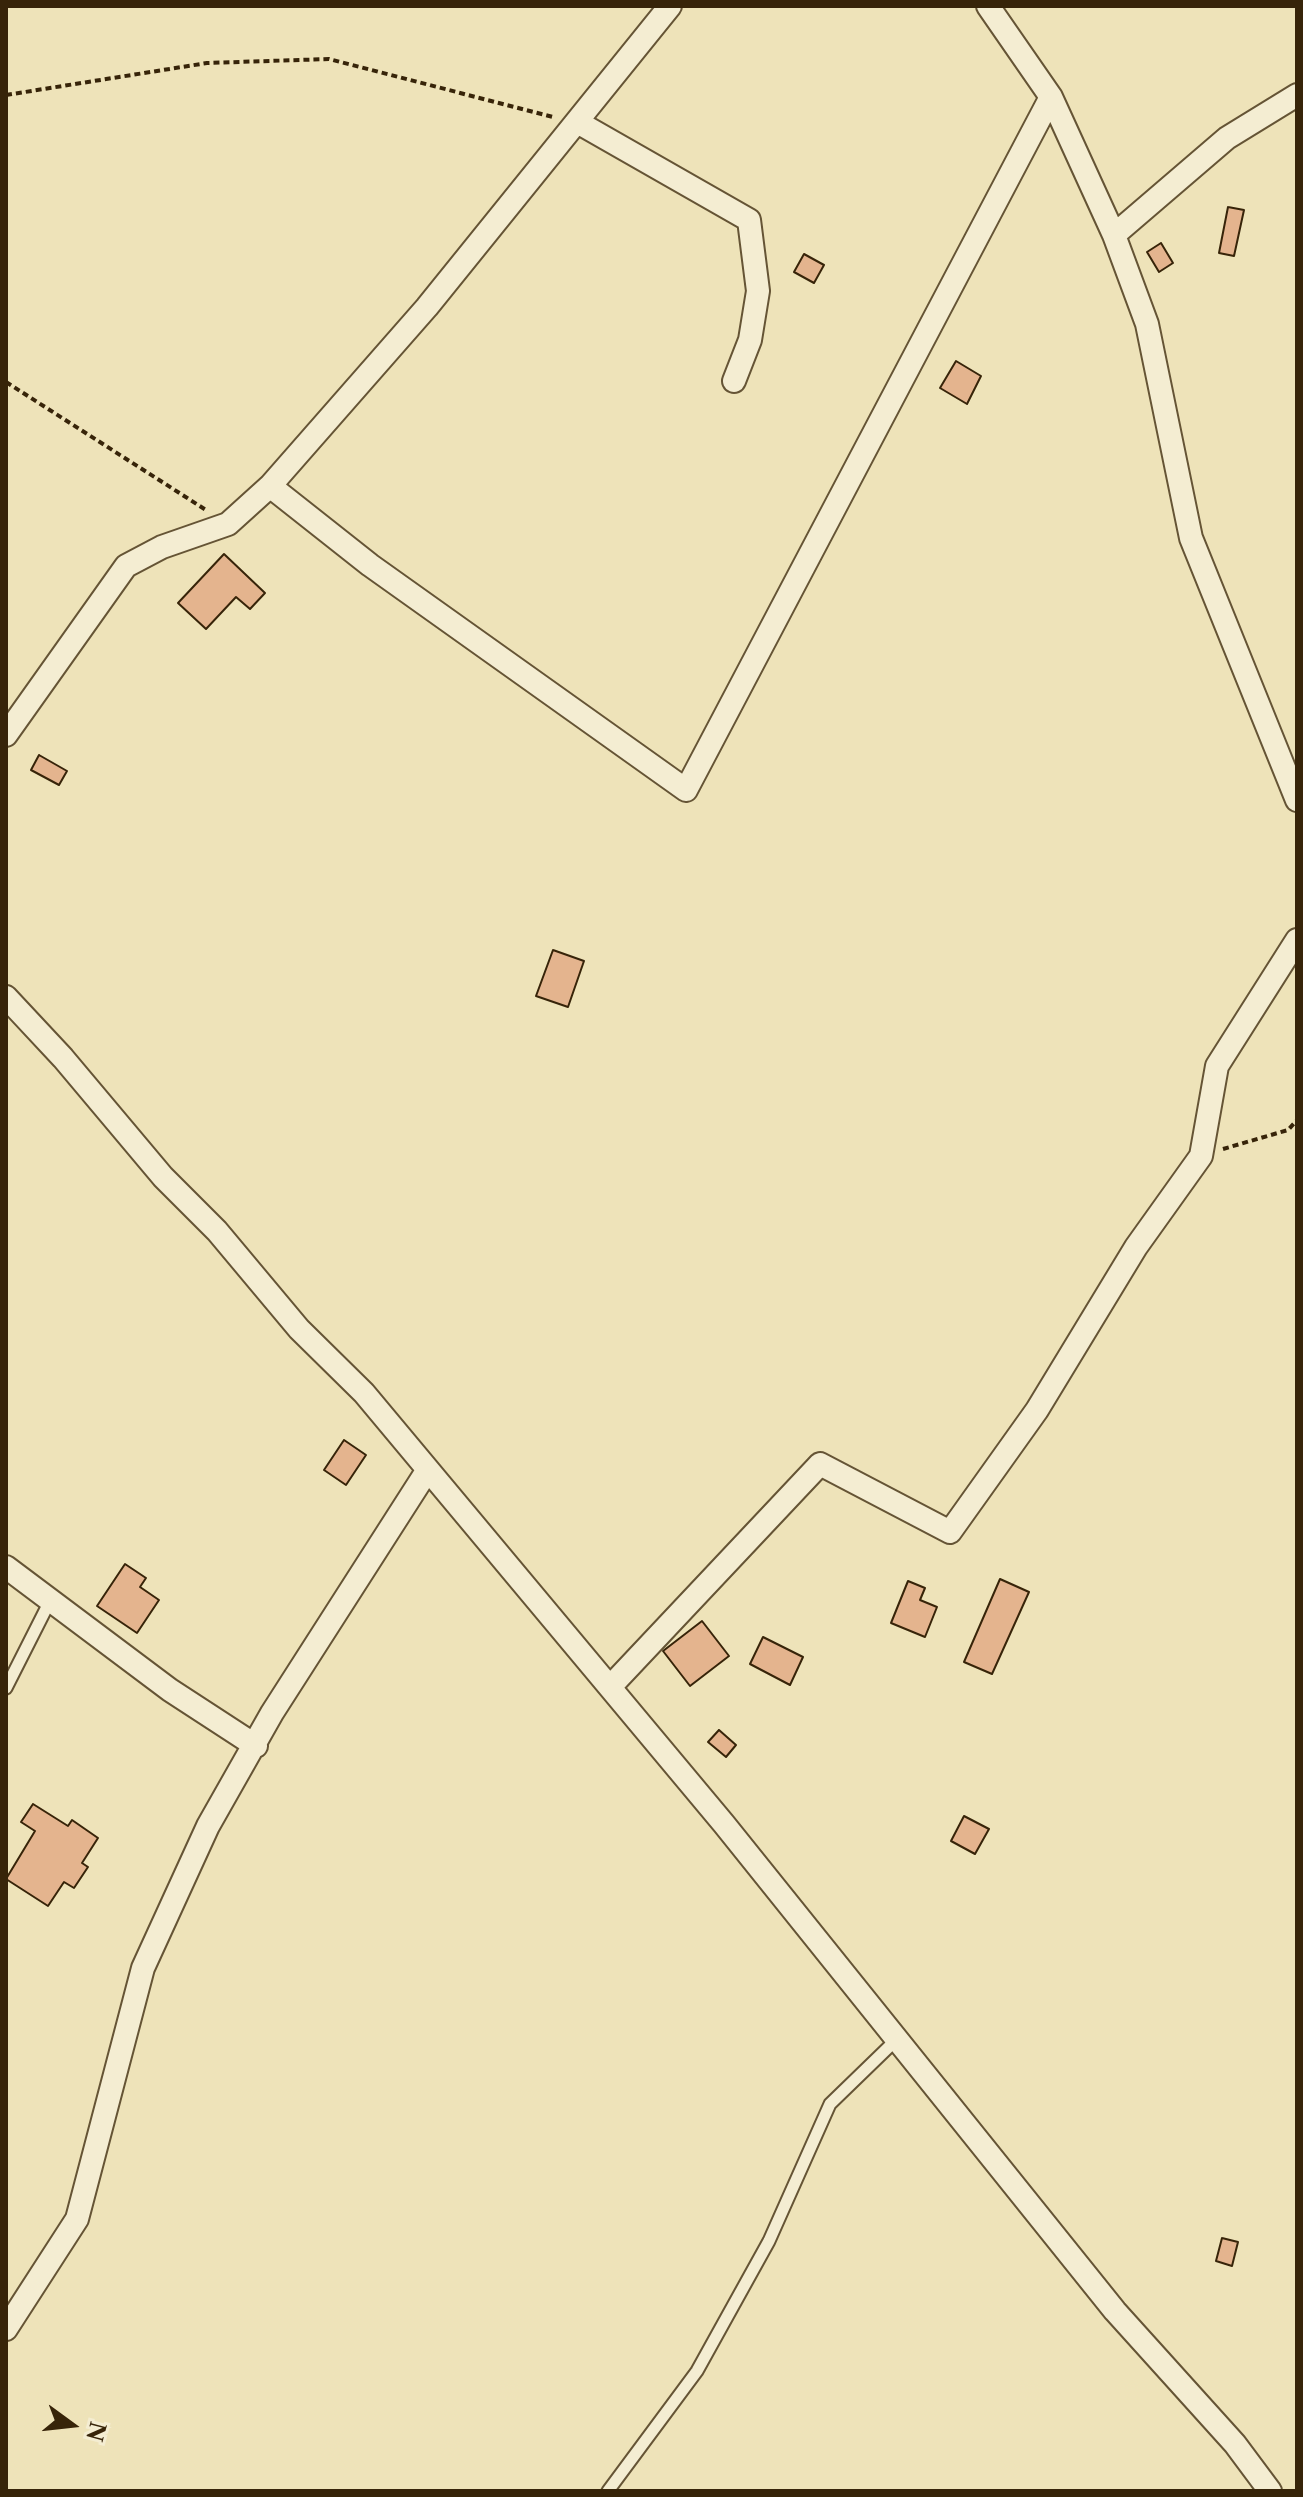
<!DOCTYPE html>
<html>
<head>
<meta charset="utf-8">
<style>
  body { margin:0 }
  #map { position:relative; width:1303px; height:2497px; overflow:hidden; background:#eee3b9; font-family:"Libre Caslon Text",serif }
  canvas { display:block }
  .frame { position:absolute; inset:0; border:8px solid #372409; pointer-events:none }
  .north { position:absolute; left:32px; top:2385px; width:80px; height:80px; -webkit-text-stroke:6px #f4edd2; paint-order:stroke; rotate:105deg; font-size:22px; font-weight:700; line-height:32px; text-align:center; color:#372409 }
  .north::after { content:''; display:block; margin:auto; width:28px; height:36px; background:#372409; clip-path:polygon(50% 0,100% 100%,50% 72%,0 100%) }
</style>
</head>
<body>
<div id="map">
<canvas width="1303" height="2497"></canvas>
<div class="frame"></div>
<div class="north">N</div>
</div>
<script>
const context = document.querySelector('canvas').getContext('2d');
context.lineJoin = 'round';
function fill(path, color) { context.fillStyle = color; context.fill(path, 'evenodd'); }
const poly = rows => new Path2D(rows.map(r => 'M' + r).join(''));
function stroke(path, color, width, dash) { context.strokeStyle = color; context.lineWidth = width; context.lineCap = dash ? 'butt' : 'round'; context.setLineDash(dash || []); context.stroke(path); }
const building = poly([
  [1228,207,1244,210,1234,256,1219,253,1228,207],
  [1161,243,1173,263,1159,272,1147,252,1161,243],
  [804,254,824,265,814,283,794,272,804,254],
  [956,361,981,376,967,404,940,388,956,361],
  [224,554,265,593,250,609,236,597,206,629,178,603,224,554],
  [39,755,67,771,59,785,31,770,39,755],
  [553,950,584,961,568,1007,536,996,553,950],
  [344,1440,366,1455,346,1485,324,1470,344,1440],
  [125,1564,146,1578,140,1587,159,1600,137,1633,97,1606,125,1564],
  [1000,1579,1029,1592,992,1674,964,1662,1000,1579],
  [908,1581,925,1588,920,1600,937,1607,925,1637,891,1623,908,1581],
  [702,1621,729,1656,690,1686,663,1651,702,1621],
  [763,1637,803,1657,790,1685,750,1664,763,1637],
  [719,1730,736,1745,726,1757,708,1742,719,1730],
  [33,1804,68,1826,72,1820,98,1838,82,1863,88,1867,74,1888,64,1882,48,1906,6,1879,35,1831,21,1822,33,1804],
  [964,1816,989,1829,975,1854,951,1841,964,1816],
  [1222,2238,1238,2242,1232,2266,1216,2261,1222,2238]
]);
fill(building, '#e4b48e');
stroke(building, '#372409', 2);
const service = poly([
  [6,1688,50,1601],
  [608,2491,697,2371,769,2241,830,2104,896,2040]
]);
const minor = poly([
  [988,6,1051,97,1114,235,1147,324,1191,538,1297,800],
  [579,123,749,220,758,291,750,340,734,381],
  [1114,235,1227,138,1297,95],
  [270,486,370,565,686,790,1051,97],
  [6,735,126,566,162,547,228,524,270,486,427,307,670,6],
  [6,997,63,1058,163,1177,217,1231,299,1329,364,1393,724,1824,1115,2311,1235,2444,1270,2491],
  [6,1567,170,1690,256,1746],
  [610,1687,820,1464,950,1532,1037,1410,1136,1247,1201,1156,1217,1066,1297,940],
  [6,2329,77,2219,143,1968,208,1826,272,1713,427,1471]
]);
stroke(service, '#655435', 15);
stroke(minor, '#655435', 26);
stroke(poly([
  [6,95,207,63,329,59,553,117],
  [6,382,206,510],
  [1223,1149,1288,1130,1297,1120]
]), '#372409', 4, [6, 4]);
stroke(service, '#f4edd2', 11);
stroke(minor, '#f4edd2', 22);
</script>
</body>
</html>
